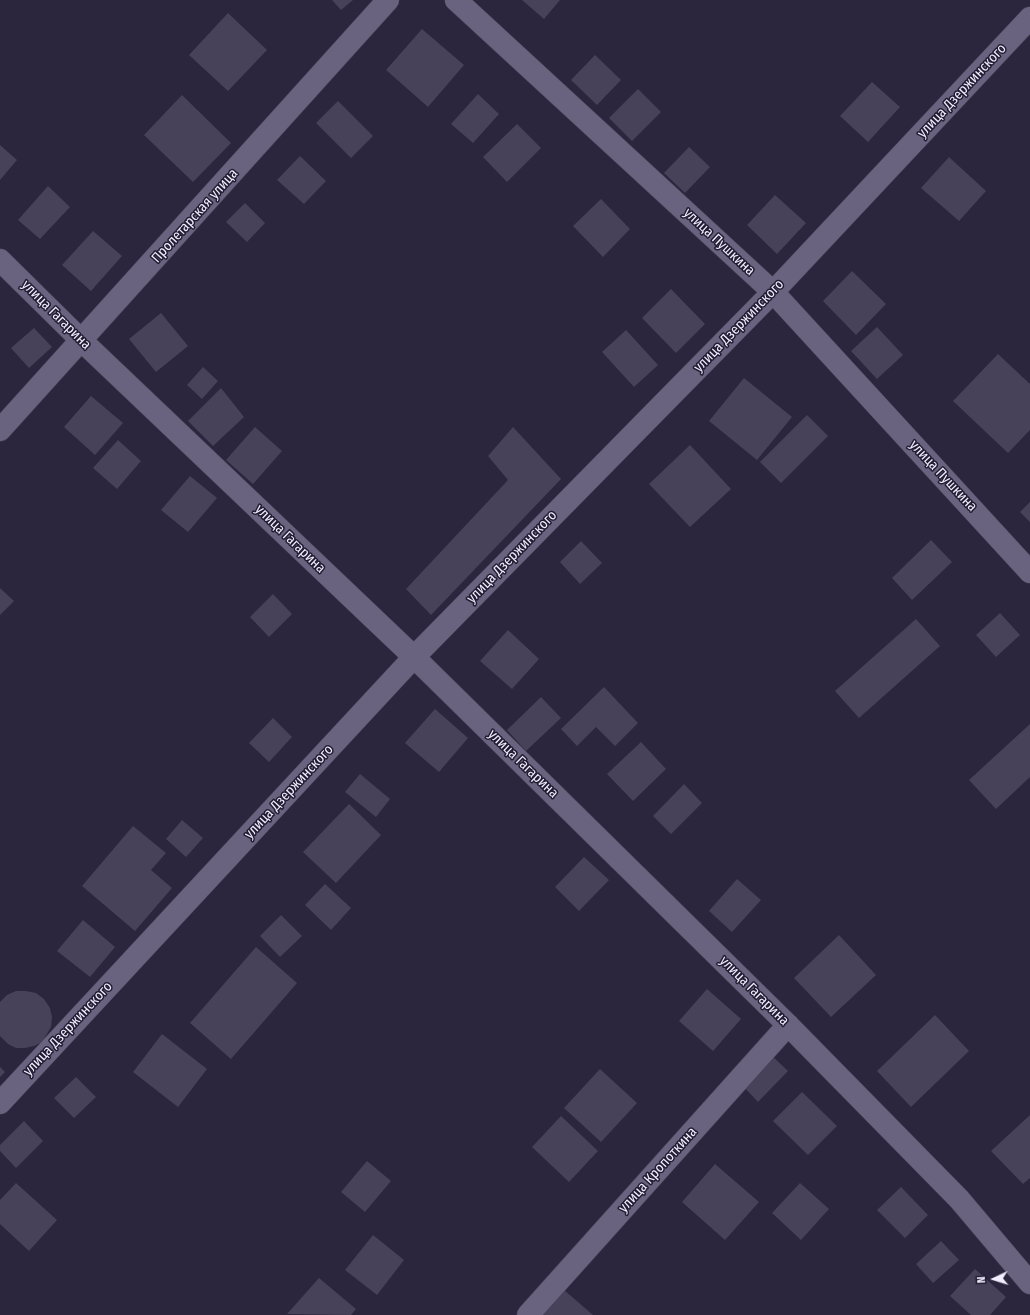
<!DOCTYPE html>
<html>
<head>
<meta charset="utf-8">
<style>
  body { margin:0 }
  #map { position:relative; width:1030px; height:1315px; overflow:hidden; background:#2b263d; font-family:"Fira Sans Condensed",sans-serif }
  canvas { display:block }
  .north { position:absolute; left:974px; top:1259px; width:40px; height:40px; -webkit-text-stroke:3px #221c33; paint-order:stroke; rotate:266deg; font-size:11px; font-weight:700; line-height:16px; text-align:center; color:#f1eefe }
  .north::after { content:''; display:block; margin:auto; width:14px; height:18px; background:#f1eefe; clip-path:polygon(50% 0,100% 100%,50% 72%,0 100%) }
</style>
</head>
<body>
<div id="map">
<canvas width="1030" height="1315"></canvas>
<div class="north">N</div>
</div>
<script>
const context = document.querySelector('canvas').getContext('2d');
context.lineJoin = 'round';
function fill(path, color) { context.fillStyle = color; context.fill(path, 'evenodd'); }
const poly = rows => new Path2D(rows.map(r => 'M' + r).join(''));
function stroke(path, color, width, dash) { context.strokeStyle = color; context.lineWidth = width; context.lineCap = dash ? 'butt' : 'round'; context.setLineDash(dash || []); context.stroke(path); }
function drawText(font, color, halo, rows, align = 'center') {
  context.font = font + ' "Fira Sans Condensed",sans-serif'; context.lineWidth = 3; context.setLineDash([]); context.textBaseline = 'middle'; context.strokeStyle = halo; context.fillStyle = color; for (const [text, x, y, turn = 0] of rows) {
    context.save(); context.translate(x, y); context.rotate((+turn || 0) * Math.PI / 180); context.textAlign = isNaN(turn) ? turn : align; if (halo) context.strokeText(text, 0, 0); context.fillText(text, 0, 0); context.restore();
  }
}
fill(poly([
  [332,0,353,0,341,10],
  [522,0,560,0,544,19],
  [228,13,267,50,228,91,189,55],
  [422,29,464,65,428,107,386,70],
  [595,55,621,80,597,105,571,80],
  [872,82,900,107,868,142,840,116],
  [638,89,661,112,632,141,609,118],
  [478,94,499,114,473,143,451,124],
  [182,95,231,143,193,182,144,135],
  [338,101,373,136,351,158,316,123],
  [517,124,541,148,507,182,483,157],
  [0,145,17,160,0,180],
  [689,147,710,167,685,193,664,173],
  [300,156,326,181,304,204,277,180],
  [949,157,986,191,959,221,921,188],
  [48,186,70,207,40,239,18,220],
  [775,195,806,223,777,254,747,225],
  [601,199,630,229,603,257,573,226],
  [245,203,265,223,247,242,226,222],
  [93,231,122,256,91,291,62,265],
  [852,271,886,304,856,335,823,301],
  [671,289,705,324,676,353,642,318],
  [161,313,188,346,156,372,129,339],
  [877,327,903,355,877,379,851,351],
  [34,328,52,347,29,368,11,348],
  [626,330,658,365,634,387,602,352],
  [998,354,1030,384,1030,430,1008,453,953,401],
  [203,367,218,381,202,399,187,385],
  [744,378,792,417,757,460,709,421],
  [221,388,244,417,213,446,188,421],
  [91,396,123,423,95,455,64,427],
  [807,415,828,436,781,483,760,462],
  [255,427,282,451,253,484,226,460],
  [513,427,561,479,431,615,406,589,508,480,488,456],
  [118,440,141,461,117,489,93,468],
  [690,445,731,489,690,527,649,484],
  [190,476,217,498,188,532,161,510],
  [1030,502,1030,522,1020,512],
  [931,540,952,562,912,600,892,578],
  [581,541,602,563,580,584,560,562],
  [0,588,14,601,0,615],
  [273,594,292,614,269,637,250,617],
  [1000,613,1020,635,996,657,976,635],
  [916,619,940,646,859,718,835,691],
  [508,630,539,659,512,689,480,661],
  [604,687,638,723,615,746,596,727,577,746,561,729],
  [541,697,561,718,526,751,507,730],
  [435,709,468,738,439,772,405,743],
  [273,718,292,737,269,762,249,743],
  [1030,724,1030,777,996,809,969,780],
  [641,742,666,769,633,801,607,774],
  [360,774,390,799,376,817,345,792],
  [684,784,702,803,671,834,653,816],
  [349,804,381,835,336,883,303,852],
  [182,820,203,838,186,857,166,839],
  [133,826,166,853,151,870,172,888,135,931,82,886],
  [584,857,609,880,579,911,555,887],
  [737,879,761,900,732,932,709,911],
  [325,884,351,908,331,930,305,905],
  [281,915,302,936,280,957,260,936],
  [83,920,115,947,90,977,57,951],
  [839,935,876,975,831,1017,794,978],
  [256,947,297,983,231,1059,190,1023],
  [707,989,741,1019,713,1051,679,1021],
  [16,991,26,991,36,993,44,999,50,1008,52,1017,51,1027,42,1042,34,1046,25,1048,16,1048,8,1044,0,1036,0,1002,7,995],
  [935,1015,969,1051,911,1107,877,1071],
  [162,1034,207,1069,178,1107,133,1072],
  [771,1055,788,1071,758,1102,742,1085],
  [0,1067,5,1072,0,1077],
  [600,1069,637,1103,601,1142,564,1108],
  [76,1077,96,1097,74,1118,54,1098],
  [802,1092,837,1126,808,1155,773,1121],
  [1030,1115,1030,1178,1023,1184,991,1151],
  [561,1116,598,1151,569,1182,532,1147],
  [24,1121,43,1141,16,1168,0,1151,0,1145],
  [367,1161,391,1181,365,1212,341,1192],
  [715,1164,759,1202,725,1240,682,1202],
  [16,1183,57,1220,29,1251,0,1224,0,1200],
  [800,1183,829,1209,801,1240,772,1213],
  [901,1187,928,1215,905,1238,877,1210],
  [373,1235,404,1260,377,1295,345,1270],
  [941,1241,959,1260,933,1283,916,1264],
  [975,1269,1006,1297,990,1315,971,1315,950,1296],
  [319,1278,356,1309,351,1315,287,1314],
  [564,1290,593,1315,542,1315]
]), '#47415a');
const minor = poly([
  [456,0,773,292,1030,572],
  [0,260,82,341,414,657],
  [0,430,388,0],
  [528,1315,788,1025]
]);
const tertiary = poly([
  [414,657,788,1025,959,1199,1030,1283],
  [0,1103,414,657,773,292,1030,18]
]);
stroke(minor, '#494458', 23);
stroke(tertiary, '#494458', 23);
stroke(minor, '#69637f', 22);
stroke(tertiary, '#69637f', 22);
drawText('14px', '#f1eefe', '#221c33', [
  ["улица Дзержинского",962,91,-47],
  ["Пролетарская улица",195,216,-48],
  ["улица Пушкина",719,242,43],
  ["улица Гагарина",56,315,45],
  ["улица Дзержинского",739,326,-46],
  ["улица Пушкина",943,476,47],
  ["улица Гагарина",290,539,44],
  ["улица Дзержинского",512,557,-46],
  ["улица Гагарина",523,764,44],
  ["улица Дзержинского",289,792,-47],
  ["улица Гагарина",754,991,45],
  ["улица Дзержинского",68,1029,-47],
  ["улица Кропоткина",658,1170,-48]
]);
</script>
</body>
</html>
